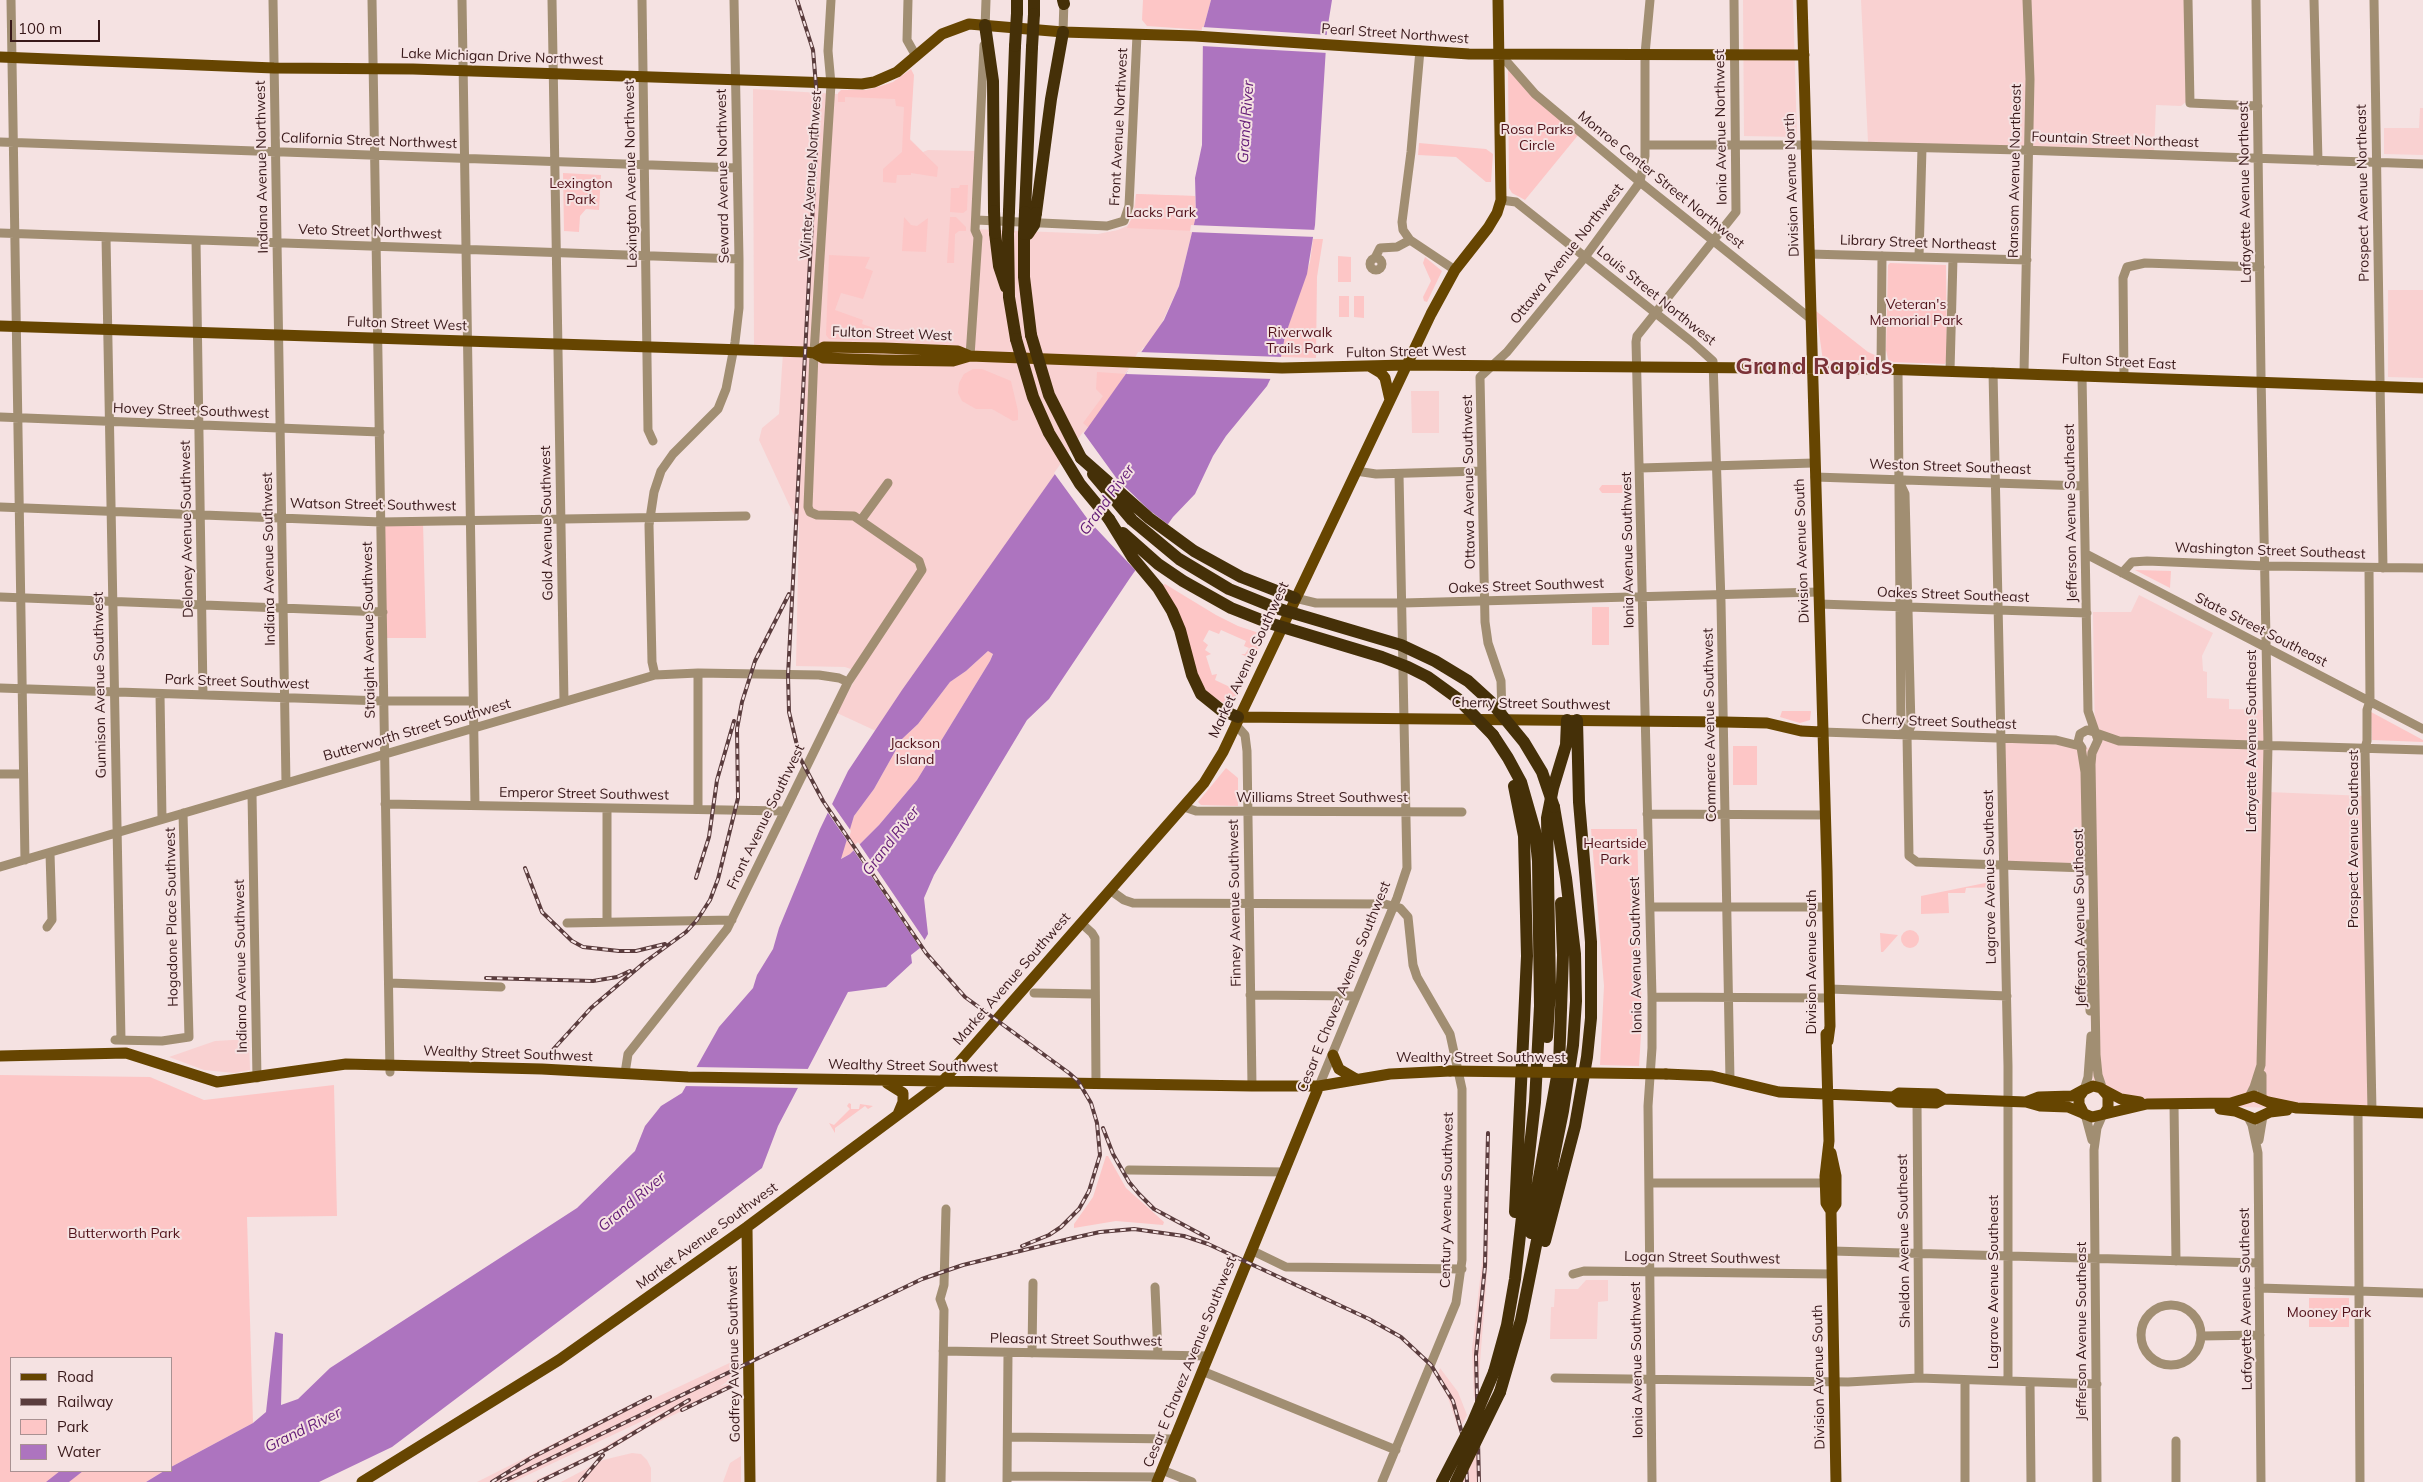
<!DOCTYPE html>
<html>
<head>
<meta charset="utf-8">
<style>
  body { margin:0 }
  #map { position:relative; width:2423px; height:1482px; overflow:hidden; background:#f5e2e2; font-family:Mulish,sans-serif }
  canvas { display:block }
  .legend { position:absolute; left:10px; top:1357px; width:162px; height:115px; box-sizing:border-box; background:#f5e2e2; border:1px solid #a99192; margin:0; padding:6px 9px; list-style:none; font-size:15px; color:#381819 }
  .legend li { display:flex; align-items:center; gap:10px; height:25px }
  .legend b { width:25px; border:1px solid #a99192 }
  .scale { position:absolute; left:10px; top:20px; width:90px; height:22px; box-sizing:border-box; border:2px solid #381819; border-top:0; padding-left:6px; font-size:15px; line-height:18px; white-space:nowrap; color:#381819; -webkit-text-stroke:4px #f5e2e2; paint-order:stroke }
</style>
</head>
<body>
<div id="map">
<canvas width="2423" height="1482"></canvas>
<ul class="legend">
<li><b style="height:6px;background:#664501"></b>Road</li>
<li><b style="height:6px;background:#5a3c3d"></b>Railway</li>
<li><b style="height:14px;background:#fdc6c6"></b>Park</li>
<li><b style="height:14px;background:#ad74bf"></b>Water</li>
</ul>
<div class="scale">100 m</div>
</div>
<script>
const context = document.querySelector('canvas').getContext('2d');
context.lineJoin = 'round';
function fill(path, color) { context.fillStyle = color; context.fill(path, 'evenodd'); }
const poly = rows => new Path2D(rows.map(r => 'M' + r).join(''));
function stroke(path, color, width, dash) { context.strokeStyle = color; context.lineWidth = width; context.lineCap = dash ? 'butt' : 'round'; context.setLineDash(dash || []); context.stroke(path); }
function drawText(font, color, halo, rows, align = 'center') {
  context.font = font + ' Mulish,sans-serif'; context.lineWidth = 4; context.setLineDash([]); context.textBaseline = 'middle'; context.strokeStyle = halo; context.fillStyle = color; for (const [text, x, y, turn = 0] of rows) {
    context.save(); context.translate(x, y); context.rotate((+turn || 0) * Math.PI / 180); context.textAlign = isNaN(turn) ? turn : align; if (halo) context.strokeText(text, 0, 0); context.fillText(text, 0, 0); context.restore();
  }
}
fill(poly([
  [1743,0,1793,0,1797,137,1744,136],
  [1861,0,2185,0,2187,101,2181,106,2156,105,2154,151,1868,142],
  [910,76,908,137,923,152,928,150,975,151,971,229,1098,234,1118,230,1127,226,1132,219,1136,194,1195,196,1196,216,1179,286,1158,331,1148,345,1143,348,876,731,837,713,859,672,845,667,796,666,799,526,759,440,762,428,779,414,783,352,754,351,753,89,838,94,875,94],
  [2420,108,2423,108,2423,155,2384,154,2384,128,2419,128],
  [2388,290,2423,290,2423,378,2388,377],
  [1411,391,1439,391,1439,433,1412,433],
  [2139,595,2213,633,2202,656,2203,671,2207,672,2207,698,2229,699,2229,709,2268,710,2268,792,2366,796,2372,1111,2147,1104,2093,1086,2088,931,2091,908,2090,868,2003,865,2001,738,2088,748,2095,744,2093,612,2131,612],
  [249,1039,250,1070,234,1073,204,1070,169,1057,215,1041],
  [1486,1132,1490,1132,1488,1260,1478,1388,1474,1399,1472,1349,1484,1245],
  [1586,1280,1608,1280,1608,1301,1598,1302,1597,1339,1550,1339,1551,1307,1554,1307,1555,1289,1578,1289],
  [738,1359,738,1375,719,1387,735,1381,737,1385,648,1427,613,1448,542,1482,532,1482,596,1452,670,1408,513,1482,477,1482,636,1402,640,1405],
  [1440,1368,1458,1392,1467,1415,1459,1431,1447,1395,1437,1378],
  [1478,1450,1481,1482,1462,1482],
  [632,1453,641,1454,647,1460,651,1468,651,1482,561,1482,603,1460],
  [741,1456,741,1482,723,1482,730,1463]
]), '#f9d1d1');
fill(poly([
  [1143,0,1211,0,1203,30,1147,26,1142,20],
  [911,69,914,75,910,140,938,167,937,177,911,173,911,175,897,175,896,183,883,182,883,169,902,152,904,107,896,106,895,99,845,97,845,102,838,102,838,93,841,90,866,90,881,86,893,82],
  [1508,69,1579,134,1525,200,1512,193,1509,188],
  [1419,143,1486,149,1493,154,1491,182,1486,182,1456,157,1418,155],
  [563,173,601,175,599,210,586,209,580,216,579,232,564,231],
  [960,185,968,185,967,210,963,213,950,212,951,188,959,188],
  [1136,194,1195,196,1196,216,1193,231,1127,228,1135,211],
  [904,217,911,225,917,226,928,218,926,252,902,251],
  [950,217,956,217,966,227,966,231,959,231,955,234,954,263,947,263],
  [1313,239,1323,239,1317,277,1316,358,1281,357,1285,336,1310,262],
  [829,255,870,257,865,268,873,271,863,299,841,293,835,310,863,320,862,324,874,328,870,340,829,339,826,335],
  [1338,256,1351,257,1351,282,1338,282],
  [1425,257,1442,271,1427,302,1424,301,1423,297,1431,281,1423,263],
  [1890,263,1946,265,1947,358,1945,364,1890,362,1888,359,1886,350,1888,265],
  [1339,296,1349,296,1349,317,1339,317],
  [1354,296,1364,296,1364,318,1354,317],
  [1816,311,1868,352,1877,356,1875,362,1868,360,1823,361],
  [973,369,982,369,1011,381,1018,411,1018,420,1013,421,992,409,976,409,962,401,958,393,959,383,964,374],
  [1097,372,1126,374,1089,428,1083,423,1103,396,1096,389],
  [1602,485,1625,485,1630,489,1626,493,1602,493,1599,489],
  [381,522,423,522,426,638,383,638],
  [2135,570,2171,571,2170,588],
  [1165,584,1216,615,1238,626,1265,635,1254,658,1249,658,1241,654,1245,654,1249,648,1244,646,1246,641,1221,630,1219,634,1209,630,1203,641,1208,645,1205,650,1211,654,1206,656,1212,675,1217,674,1215,680,1232,688,1233,686,1240,689,1230,707,1209,694,1203,686,1161,586],
  [1592,607,1609,607,1609,645,1592,645],
  [988,651,993,653,990,661,917,780,879,825,850,854,840,859,854,816,874,789,902,739,918,724,950,682,966,671],
  [1782,711,1811,711,1810,720,1800,723,1780,717],
  [2371,712,2423,740,2423,742,2372,740],
  [1733,746,1757,746,1757,785,1733,785],
  [1226,768,1238,778,1238,806,1201,805,1198,802],
  [1591,829,1637,829,1642,1019,1639,1066,1600,1065,1604,986],
  [1995,881,1995,887,1966,888,1965,893,1948,893,1949,913,1921,914,1921,896],
  '1901 939a9 9 0 1 1 18 0a9 9 0 1 1-18 0Z',
  [1880,933,1898,935,1883,952,1881,952],
  [0,1075,150,1077,204,1100,334,1085,337,1216,247,1217,253,1423,171,1467,171,1358,11,1358,11,1471,164,1471,146,1482,0,1482],
  [849,1103,851,1104,851,1109,859,1109,860,1104,873,1106,868,1109,865,1106,835,1128,835,1133,829,1123,834,1125,850,1109,847,1106],
  [1106,1156,1108,1156,1126,1188,1164,1222,1163,1225,1116,1221,1074,1228,1074,1224,1093,1197],
  [2309,1298,2349,1298,2349,1327,2309,1327]
]), '#fdc6c6');
fill(poly([
  [1211,0,1332,0,1327,31,1315,225,1307,274,1285,336,1281,357,1267,386,1226,436,1213,456,1195,494,1173,517,1130,578,1049,699,1027,720,934,875,924,898,928,934,920,948,911,955,912,963,886,987,848,992,778,1126,762,1168,392,1447,319,1482,146,1482,164,1471,171,1471,171,1467,253,1423,266,1412,275,1332,283,1334,281,1405,298,1399,330,1368,577,1208,635,1151,645,1126,661,1106,682,1093,719,1027,753,988,757,975,773,949,779,928,820,829,848,771,902,690,1164,320,1179,286,1196,216,1195,178,1202,145,1203,30],
  [988,651,993,654,990,661,917,780,879,825,850,854,841,859,854,816,874,789,902,739,918,724,950,682,966,671],
  [60,1471,83,1471,69,1482,46,1482]
]), '#ad74bf');
fill(poly([
  [1202,27,1329,35,1328,53,1201,46],
  [1191,225,1317,230,1316,237,1190,232],
  [1138,352,1283,357,1273,379,1126,374],
  [1083,432,1117,479,1149,510,1170,526,1137,572,1089,521,1054,473],
  [830,801,851,831,848,842,826,810],
  [858,842,926,942,921,949,852,848],
  [693,1067,811,1069,802,1088,683,1086]
]), '#f5e2e2');
stroke(poly([
  [11,0,25,860],
  [273,0,286,783],
  [372,0,390,1072],
  [462,0,475,805],
  [552,0,564,701],
  [642,0,648,430,653,441],
  [908,0,907,40,916,56],
  [2188,0,2190,103,2258,106],
  [2314,0,2318,161],
  [2374,0,2383,568],
  [985,29,986,0],
  [1063,32,1064,0],
  [1420,50,1411,152,1402,222,1403,230,1410,240,1455,270],
  [1500,54,1535,94,1640,182,1811,319],
  [0,142,737,168],
  [1645,145,1814,145,2021,150,2423,164],
  [1501,200,1516,202,1692,342,1713,361,1721,602,1730,1080],
  [976,220,1107,226,1124,221,1129,206,1137,35],
  [0,233,739,259],
  [106,237,121,1040],
  [196,240,203,695],
  [1809,254,2027,260],
  [1919,257,1922,148],
  '1370 264a6 6 0 1 1 12 0a6 6 0 1 1-12 0Z',
  [1375,258,1380,248,1397,247,1410,240],
  [970,356,978,237,975,230,984,45],
  [1881,369,1882,256],
  [1898,370,1901,725,1907,735],
  [1950,371,1953,258],
  [1993,372,2008,1066,2008,1381],
  [2024,373,2030,79,2027,0],
  [2082,375,2088,711,2098,740,2092,753,2091,764,2096,1055,2098,1075,2103,1090],
  [2124,377,2123,278,2127,267,2145,263,2260,267],
  [0,417,380,432],
  [1640,468,1814,463],
  [1356,471,1376,474,1482,471],
  [1815,477,2084,486],
  [1898,479,1905,494,1911,726,1907,735,1909,856,1917,862,2086,868],
  [0,507,381,522,746,516],
  [861,520,888,483],
  [2086,554,2423,729],
  [2369,568,2370,701,2367,710,2367,741,2365,748,2372,1111],
  [2122,573,2132,562,2147,561,2266,566,2423,568],
  [0,597,383,612],
  [1295,598,1316,603,1403,603,1819,592],
  [1819,604,2087,613],
  [655,675,652,662,649,525,654,492,661,471,673,454,718,409,726,389,735,342,739,308,739,259,734,0],
  [0,688,383,701,473,701],
  [160,694,162,819],
  [1502,716,1501,681,1488,643,1485,622,1480,377,1507,352,1585,257,1640,182,1645,156,1645,54,1650,0],
  [1235,724,1245,735,1247,751,1252,1086],
  [1822,732,2056,740,2080,746],
  [2096,733,2119,741,2423,750],
  [2081,747,2085,772,2087,871],
  [2082,748,2078,742,2080,734,2087,730,2094,732],
  [0,774,23,774],
  [252,794,257,1078],
  [385,804,783,811],
  [1184,807,1196,811,1462,812],
  [698,809,698,673],
  [1647,814,1825,815],
  [0,867,655,675,698,673,819,675,839,678,848,682],
  [1110,890,1124,900,1133,903,1385,904,1400,908,1408,917,1413,965,1417,977,1450,1034,1462,1089,1462,1260,1456,1303,1382,1482],
  [1650,907,1827,907],
  [607,922,607,808],
  [567,923,732,920],
  [1081,923,1092,933,1095,938,1096,1084],
  [2088,924,2090,1011],
  [47,927,52,920,50,853],
  [389,983,501,987],
  [1830,989,2007,996],
  [1034,993,1094,994],
  [1250,995,1356,996],
  [1652,997,1830,998],
  [115,1040,162,1041,189,1037,183,813],
  [625,1073,628,1054,727,929,848,682,922,570,919,561,854,516,817,515,810,512,808,507,814,353,831,84,828,51,831,0],
  [2262,1075,2262,1098],
  [1319,1086,1397,898,1407,868,1399,474],
  [2084,1090,2088,1077,2091,1036],
  [2249,1097,2254,1087,2261,1065,2268,745,2261,375,2256,0],
  [1917,1102,1919,1378],
  [2174,1104,2176,1261],
  [2358,1110,2360,1482],
  [2085,1114,2092,1140],
  [2248,1117,2252,1125,2258,1153,2261,1482],
  [2259,1140,2263,1116],
  [1129,1170,1285,1172],
  [1649,1183,1825,1183],
  [1253,1251,1286,1267,1462,1269],
  [1832,1251,2259,1263],
  [1573,1274,1584,1271,1832,1274],
  [1155,1287,1158,1355],
  [2259,1288,2423,1293],
  '2141 1335a30 30 0 1 1 60 0a30 30 0 1 1-60 0Z',
  [2202,1336,2260,1335],
  [943,1351,1208,1356],
  [1032,1353,1033,1283],
  [1202,1371,1396,1450],
  [1555,1378,1848,1382,1919,1378,2097,1384],
  [1965,1380,1965,1482],
  [2030,1382,2031,1482],
  [1008,1437,1174,1439],
  [2176,1441,2176,1482],
  [1162,1470,1192,1482],
  [1007,1476,1159,1477],
  [941,1482,944,1310,940,1299,944,1285,946,1209],
  [1007,1482,1008,1353],
  [1652,1482,1648,1106,1652,1048,1652,997,1636,342,1637,336,1736,212,1734,0],
  [2097,1482,2094,1150,2097,1128,2103,1114]
]), '#a18e72', 9);
stroke(poly([
  [1802,0,1827,870,1830,1026,1828,1041],
  [0,57,274,68,413,69,862,84,874,82,897,72,942,34,969,24,1063,32,1195,36,1469,54,1804,55],
  [0,326,806,352,814,353,823,358,882,360,953,361,970,356,1282,368,1406,365,1881,369,2423,388],
  [814,353,824,347,884,348,958,351,970,356],
  [1371,367,1381,373,1385,378,1390,400],
  [1238,717,1724,722,1767,723,1801,731,1822,732],
  [1826,1034,1829,1141,1825,1176,1826,1203,1831,1211],
  [1333,1055,1339,1069,1356,1079],
  [0,1056,126,1053,217,1082,346,1064,542,1069,688,1077,1252,1086,1319,1086,1390,1074,1450,1071],
  [1666,1074,1712,1076,1779,1092,1893,1097,1899,1102,1936,1103,1944,1099,2026,1102,2040,1106,2068,1107,2092,1117,2147,1104,2231,1103,2254,1096,2268,1102,2297,1108,2423,1113],
  [887,1083,903,1093,903,1102,898,1114],
  [2104,1090,2121,1099,2140,1102],
  [1893,1097,1899,1093,1936,1094,1944,1099],
  [2026,1102,2039,1097,2072,1096,2083,1090],
  [2220,1109,2235,1111,2255,1119,2270,1112,2287,1110],
  [2084,1114,2079,1104,2079,1097,2084,1090,2093,1086,2101,1088,2108,1096,2108,1108,2104,1114],
  [1831,1153,1836,1176,1836,1204,1831,1211,1836,1482],
  [747,1227,750,1482],
  [362,1482,559,1360,747,1227,942,1082,1204,783,1223,752,1431,314,1455,270,1488,228,1497,213,1501,200,1498,0],
  [1157,1482,1319,1086]
]), '#664501', 11);
stroke(poly([
  [1063,0,1064,4],
  [1017,13,1017,0],
  [1034,14,1034,0],
  [985,25,993,81,994,211],
  [1009,211,1015,46],
  [1025,212,1032,47],
  [1036,213,1051,99,1063,32],
  [995,233,999,266,1006,287],
  [1008,234,1009,297,1016,339],
  [1024,234,1024,277,1031,335],
  [1081,458,1149,518,1194,551,1241,577,1295,598],
  [1093,474,1132,520,1179,559,1229,589,1276,608],
  [1109,519,1133,558,1158,588,1172,611,1180,630,1192,675,1201,694,1221,710,1238,717],
  [1123,533,1158,564,1183,581,1231,608,1269,623],
  [1493,735,1508,758,1521,782,1535,831,1538,861,1540,1006,1535,1102,1515,1279,1507,1325,1494,1372],
  [1514,786,1524,836,1527,956,1515,1212],
  [1547,1037,1550,989,1547,818,1553,788,1566,745,1567,720],
  [1531,1233,1537,1189,1559,1065,1563,955,1561,903],
  [1545,1241,1575,1126,1587,1057,1591,1018,1591,942,1579,802,1577,720],
  [1500,1392,1521,1320,1563,1111,1573,1045,1576,1001,1575,954,1566,878,1554,807]
]), '#453008', 12);
const rail = poly([
  [797,0,813,50,818,109,788,675,789,712,800,758,823,801,926,953,965,997,1069,1073,1078,1081,1091,1103,1097,1123,1100,1155,1089,1191,1079,1209,1061,1227,1049,1235,1022,1246],
  [525,868,542,912,572,941,583,947,619,951,636,951,665,944],
  [696,878,709,837,717,780,734,721],
  [486,978,593,981,617,977,630,971],
  [549,1054,591,1008,645,962,686,932,697,920,710,900,718,879,738,798,737,729,742,702,755,661,789,594],
  [1103,1128,1113,1154,1129,1182,1139,1194,1154,1209,1208,1238],
  [682,1410,736,1384],
  [492,1482,531,1458,650,1397],
  [502,1482,922,1279,963,1265,1073,1238,1100,1232,1134,1229,1184,1236,1208,1244,1369,1319,1401,1337,1431,1365,1453,1401,1465,1444,1467,1482],
  [539,1482,607,1449,689,1400],
  [580,1482,603,1455],
  [1479,1482,1476,1355,1485,1266,1488,1133]
]);
stroke(rail, '#5a3c3d', 4);
stroke(rail, '#f5e2e2', 2, [5.5]);
stroke(poly([
  [1450,1071,1666,1074]
]), '#664501', 11);
stroke(poly([
  [1015,46,1017,13],
  [1032,47,1034,14],
  [994,211,995,233],
  [1008,234,1009,211],
  [1024,234,1025,212],
  [1028,234,1034,225,1036,213],
  [1031,335,1049,395,1081,458],
  [1016,339,1033,397,1049,433,1080,484,1109,519],
  [1276,608,1401,645,1435,661,1468,681,1491,702,1524,742,1542,772,1554,807],
  [1269,623,1382,657,1408,667,1428,677,1457,698,1493,735],
  [1442,1482,1472,1424,1494,1372],
  [1456,1482,1500,1392]
]), '#453008', 12);
drawText('14px', '#381819', '#f5e2e2', [
  ["Pearl Street Northwest",1395,34,4],
  ["Lake Michigan Drive Northwest",502,57,2],
  ["Front Avenue Northwest",1119,127,-87],
  ["Ionia Avenue Northwest",1721,127,-91],
  ["Fountain Street Northeast",2115,140,2],
  ["California Street Northwest",369,141,2],
  ["Indiana Avenue Northwest",262,167,-91],
  ["Ransom Avenue Northeast",2015,171,-89],
  ["Lexington Avenue Northwest",631,174,-91],
  ["Winter Avenue Northwest",811,175,-86],
  ["Seward Avenue Northwest",723,176,-91],
  ["Monroe Center Street Northwest",1661,180,39],
  ["Division Avenue North",1792,185,-92],
  ["Lafayette Avenue Northeast",2245,192,-91],
  ["Prospect Avenue Northeast",2363,193,-91],
  ["Veto Street Northwest",370,232,2],
  ["Library Street Northeast",1918,243,2],
  ["Ottawa Avenue Northwest",1567,254,-52],
  ["Louis Street Northwest",1656,296,39],
  ["Fulton Street West",407,324,2],
  ["Fulton Street West",892,334,2],
  ["Fulton Street West",1406,352,-1],
  ["Fulton Street East",2119,362,3],
  ["Hovey Street Southwest",191,411,2],
  ["Weston Street Southeast",1950,467,2],
  ["Ottawa Avenue Southwest",1469,482,-91],
  ["Watson Street Southwest",373,505,1],
  ["Jefferson Avenue Southeast",2071,513,-91],
  ["Gold Avenue Southwest",547,523,-91],
  ["Deloney Avenue Southwest",187,529,-91],
  ["Ionia Avenue Southwest",1628,550,-91],
  ["Division Avenue South",1802,551,-92],
  ["Washington Street Southeast",2270,551,2],
  ["Indiana Avenue Southwest",269,559,-91],
  ["Oakes Street Southwest",1526,586,-2],
  ["Oakes Street Southeast",1953,595,2],
  ["Straight Avenue Southwest",369,630,-91],
  ["State Street Southeast",2261,630,27],
  ["Market Avenue Southwest",1249,660,-65],
  ["Park Street Southwest",237,682,2],
  ["Gunnison Avenue Southwest",100,685,-91],
  ["Cherry Street Southwest",1531,704,1],
  ["Cherry Street Southeast",1939,722,2],
  ["Commerce Avenue Southwest",1710,725,-91],
  ["Butterworth Street Southwest",417,730,-16],
  ["Lafayette Avenue Southeast",2252,741,-90],
  ["Emperor Street Southwest",584,794,1],
  ["Williams Street Southwest",1322,798],
  ["Front Avenue Southwest",766,817,-64],
  ["Prospect Avenue Southeast",2354,839,-90],
  ["Lagrave Avenue Southeast",1990,877,-91],
  ["Finney Avenue Southwest",1235,903,-91],
  ["Hogadone Place Southwest",172,917,-91],
  ["Jefferson Avenue Southeast",2080,918,-91],
  ["Ionia Avenue Southwest",1636,955,-91],
  ["Division Avenue South",1812,962,-90],
  ["Indiana Avenue Southwest",241,966,-91],
  ["Market Avenue Southwest",1012,979,-49],
  ["Cesar E Chavez Avenue Southwest",1344,987,-68],
  ["Wealthy Street Southwest",508,1054,2],
  ["Wealthy Street Southwest",1481,1058],
  ["Wealthy Street Southwest",913,1066,1],
  ["Century Avenue Southwest",1447,1200,-89],
  ["Market Avenue Southwest",707,1236,-36],
  ["Sheldon Avenue Southeast",1904,1241,-91],
  ["Logan Street Southwest",1702,1258,1],
  ["Lagrave Avenue Southeast",1994,1282,-90],
  ["Lafayette Avenue Southeast",2246,1299,-91],
  ["Jefferson Avenue Southeast",2082,1331,-90],
  ["Pleasant Street Southwest",1076,1340,1],
  ["Godfrey Avenue Southwest",734,1354,-91],
  ["Ionia Avenue Southwest",1637,1360,-91],
  ["Cesar E Chavez Avenue Southwest",1190,1362,-68],
  ["Division Avenue South",1819,1377,-91]
]);
drawText('14px', '#501119', '#f5e2e2', [
  ["Rosa Parks",1537,130],
  ["Circle",1537,146],
  ["Lexington",581,184],
  ["Park",581,200],
  ["Lacks Park",1161,213],
  ["Veteran's",1916,305],
  ["Memorial Park",1916,321],
  ["Riverwalk",1300,333],
  ["Trails Park",1300,349],
  ["Jackson",915,744],
  ["Island",915,760],
  ["Heartside",1615,844],
  ["Park",1615,860],
  ["Butterworth Park",124,1234],
  ["Mooney Park",2329,1313]
]);
drawText('italic 15px', '#621a76', '#f5e2e2', [
  ["Grand River",1246,122,-86],
  ["Grand River",1107,500,-54],
  ["Grand River",891,841,-52],
  ["Grand River",632,1202,-40],
  ["Grand River",303,1430,-26]
]);
drawText('bold 24px', '#7b3238', '#f5e2e2', [
  ["Grand Rapids",1814,367]
]);
</script>
</body>
</html>
